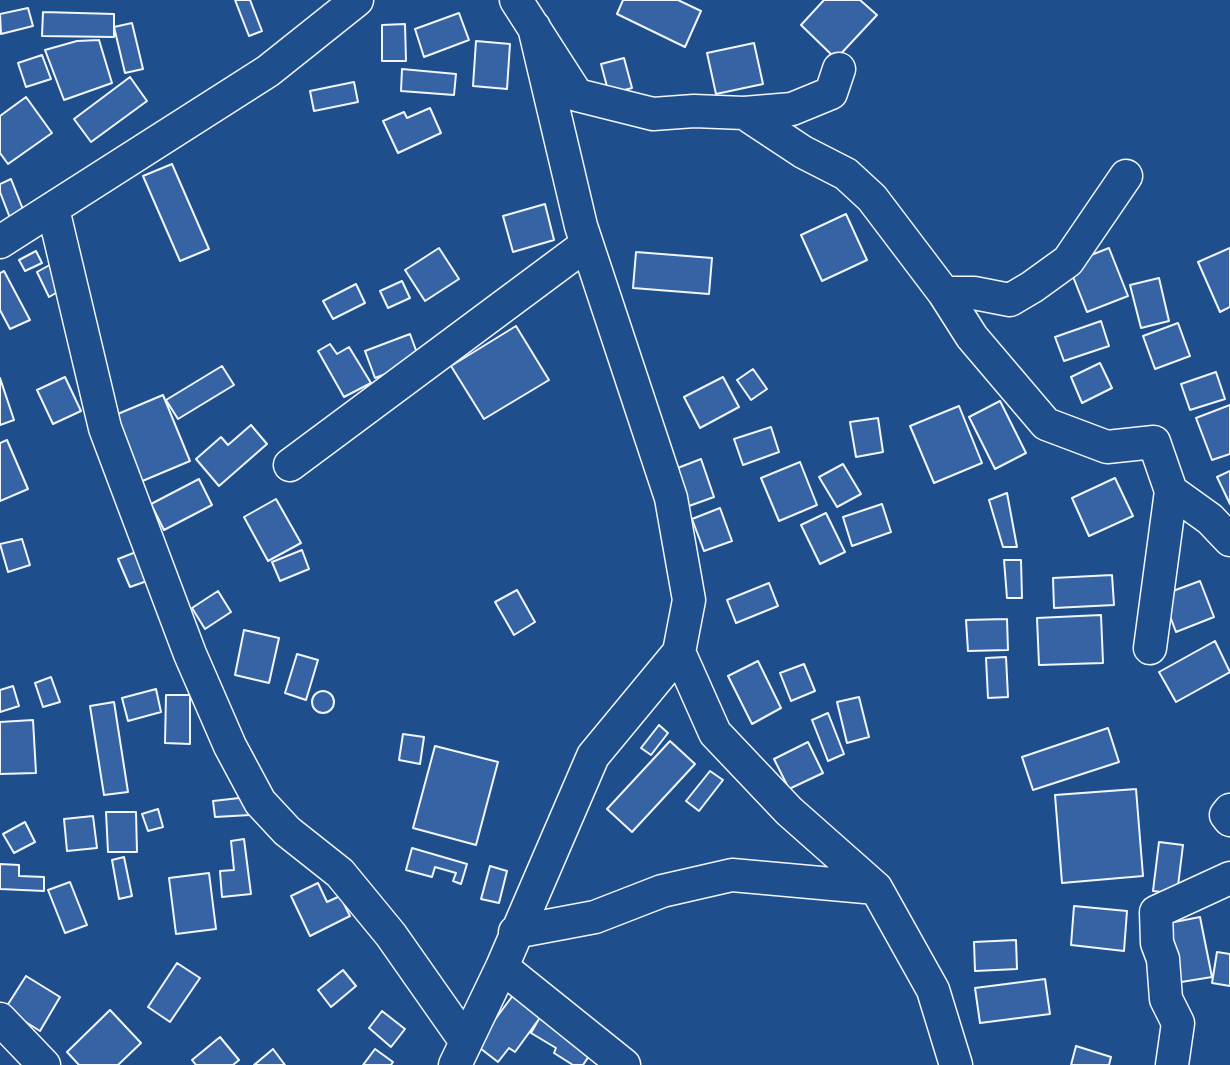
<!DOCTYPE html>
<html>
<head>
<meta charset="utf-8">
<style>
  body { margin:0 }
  canvas { display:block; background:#1f4e8c }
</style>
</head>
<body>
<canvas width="1230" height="1065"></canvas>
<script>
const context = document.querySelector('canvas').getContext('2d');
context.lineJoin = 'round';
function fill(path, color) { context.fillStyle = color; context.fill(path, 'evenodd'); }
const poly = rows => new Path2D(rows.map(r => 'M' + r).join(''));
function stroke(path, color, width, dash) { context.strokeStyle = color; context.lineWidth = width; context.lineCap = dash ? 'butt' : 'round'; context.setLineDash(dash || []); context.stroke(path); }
const building = poly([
  [235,0,250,0,262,31,249,36,235,0],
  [623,0,678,0,701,11,685,47,617,14,623,0],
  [824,0,860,0,877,15,836,59,801,25,824,0],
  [28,8,33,26,1,34,0,14,28,8],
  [43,12,114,14,114,37,42,36,43,12],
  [459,13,469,40,424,57,415,29,459,13],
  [132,23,143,69,125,73,114,27,132,23],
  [405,24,406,61,382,61,382,25,405,24],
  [99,40,112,83,64,100,45,50,77,41,99,40],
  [476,41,510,44,507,89,473,86,476,41],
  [754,43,763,84,716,94,707,53,754,43],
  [42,55,51,79,26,87,18,63,42,55],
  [624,58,632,88,609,94,601,64,624,58],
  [402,69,456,74,454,95,401,91,402,69],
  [130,77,147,101,91,142,74,119,130,77],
  [354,82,358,102,314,111,310,91,354,82],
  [26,97,52,133,8,164,0,153,0,116,26,97],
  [430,108,441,133,398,153,383,121,404,112,407,118,430,108],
  [172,164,209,249,180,261,143,176,172,164],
  [11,179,24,212,10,218,0,192,0,184,11,179],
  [545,204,554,240,513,252,503,216,545,204],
  [846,214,867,260,822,281,801,235,846,214],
  [439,248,459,279,425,301,405,270,439,248],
  [1109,248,1128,296,1087,312,1068,264,1109,248],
  [1230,248,1230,307,1220,312,1198,262,1230,248],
  [36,251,42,263,25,271,19,260,36,251],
  [636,252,712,258,709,294,633,288,636,252],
  [55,262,68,286,49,297,37,272,55,262],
  [4,271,30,320,10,329,0,310,0,273,4,271],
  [1159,278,1169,321,1141,328,1130,285,1159,278],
  [402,281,410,298,388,308,380,291,402,281],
  [356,284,365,303,333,319,323,301,356,284],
  [1101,321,1109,346,1064,361,1055,337,1101,321],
  [1178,323,1190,356,1155,369,1143,336,1178,323],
  [516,326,549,380,484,419,451,366,516,326],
  [410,334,420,361,375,378,365,351,410,334],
  [330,344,337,354,349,347,371,383,344,397,318,351,330,344],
  [1100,363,1112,388,1082,403,1071,377,1100,363],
  [222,366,234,385,178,419,166,400,222,366],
  [753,369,767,389,751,400,737,380,753,369],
  [1216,372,1225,399,1190,410,1181,384,1216,372],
  [65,377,81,411,53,424,37,390,65,377],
  [723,377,739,407,700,428,684,397,723,377],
  [0,378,14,420,0,425,0,378],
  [163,395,190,461,140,482,113,416,163,395],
  [1000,401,1026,453,995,469,969,417,1000,401],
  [1230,405,1230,454,1212,460,1196,418,1230,405],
  [959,406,982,463,934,483,910,426,959,406],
  [878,418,883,452,856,457,850,422,878,418],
  [251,425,267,444,219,486,196,459,221,437,228,445,251,425],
  [771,427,779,452,743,465,734,439,771,427],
  [7,440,28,489,0,501,0,443,7,440],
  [701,459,714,497,689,506,675,469,701,459],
  [800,462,817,505,779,521,761,478,800,462],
  [843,464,861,494,837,507,819,477,843,464],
  [1230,471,1230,504,1217,477,1230,471],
  [1115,478,1133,516,1089,536,1072,498,1115,478],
  [199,479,212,505,164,530,151,504,199,479],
  [1007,493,1017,547,1003,547,989,500,1007,493],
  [276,499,301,543,268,561,244,517,276,499],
  [882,504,891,532,852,546,843,517,882,504],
  [720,508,732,541,704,551,692,519,720,508],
  [826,513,845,552,820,564,801,525,826,513],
  [22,539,30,565,8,572,0,544,22,539],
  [302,550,309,569,280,581,272,562,302,550],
  [136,552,147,581,130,587,118,559,136,552],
  [1004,560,1021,560,1022,598,1007,598,1004,560],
  [1112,575,1114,605,1054,608,1053,578,1112,575],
  [1200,581,1214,617,1176,632,1162,595,1200,581],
  [769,583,778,606,736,623,727,600,769,583],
  [517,590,535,622,514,635,495,602,517,590],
  [218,591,231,612,205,629,192,608,218,591],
  [1101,615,1103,663,1039,665,1037,618,1101,615],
  [1007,619,1008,650,968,651,966,620,1007,619],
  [244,630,279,638,269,683,235,675,244,630],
  [1215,641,1230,672,1176,702,1159,672,1215,641],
  [297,654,318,660,306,700,285,693,297,654],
  [1006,657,1008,697,988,698,986,658,1006,657],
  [758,661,781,708,752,724,728,676,758,661],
  [804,664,815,691,791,701,780,673,804,664],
  [51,677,60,702,43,707,35,683,51,677],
  [13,686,19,706,0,712,0,690,13,686],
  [156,689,161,712,128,721,122,698,156,689],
  '312 702a11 11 0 1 1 22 0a11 11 0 1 1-22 0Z',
  [166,695,190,695,190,744,165,743,166,695],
  [859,697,869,737,847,743,837,702,859,697],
  [114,702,128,792,104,795,90,706,114,702],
  [828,713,844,754,828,761,812,720,828,713],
  [33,720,36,773,0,774,0,722,33,720],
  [659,725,668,733,651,755,641,748,659,725],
  [1108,728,1119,762,1033,790,1022,757,1108,728],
  [403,734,424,737,420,764,399,760,403,734],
  [670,741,695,764,632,832,607,809,670,741],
  [808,742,823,773,789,789,774,759,808,742],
  [435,746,498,762,476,845,413,828,435,746],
  [710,771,723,780,699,811,686,801,710,771],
  [1136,789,1143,876,1062,883,1055,795,1136,789],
  [248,797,250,815,215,817,213,801,248,797],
  [158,809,163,827,148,831,142,814,158,809],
  [106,812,136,812,137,852,108,852,106,812],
  [93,816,97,848,67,851,64,819,93,816],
  [25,822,35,842,14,853,3,834,25,822],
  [244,839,251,894,222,897,220,871,234,870,231,841,244,839],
  [1159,842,1183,845,1177,894,1153,891,1159,842],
  [412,848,467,864,461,884,453,881,456,873,435,867,432,877,406,870,412,848],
  [124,857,132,896,119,899,112,860,124,857],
  [0,864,19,865,19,876,44,877,44,891,0,889,0,864],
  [490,866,507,871,499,903,481,899,490,866],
  [209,873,216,929,176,934,169,878,209,873],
  [70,882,87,925,65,933,48,890,70,882],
  [318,883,327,902,340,896,350,916,310,936,291,896,318,883],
  [1074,906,1127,911,1124,951,1071,945,1074,906],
  [1200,917,1212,977,1175,983,1164,924,1200,917],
  [1016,940,1017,969,975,971,974,942,1016,940],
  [1217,952,1230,954,1230,986,1212,983,1217,952],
  [177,963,200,978,170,1022,148,1007,177,963],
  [343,970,356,986,331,1007,318,990,343,970],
  [26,976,60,997,40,1031,5,1009,26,976],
  [1045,979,1050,1014,980,1023,975,988,1045,979],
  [514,994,542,1015,515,1052,509,1048,498,1062,476,1045,514,994],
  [110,1010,141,1043,118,1065,79,1065,67,1052,110,1010],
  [382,1011,405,1029,391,1047,369,1028,382,1011],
  [540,1017,593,1050,583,1065,573,1065,554,1053,556,1048,531,1033,540,1017],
  [220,1037,239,1060,233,1065,196,1065,192,1060,220,1037],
  [1076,1046,1111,1057,1109,1065,1071,1065,1076,1046],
  [273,1049,285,1065,254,1065,273,1049],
  [375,1049,393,1062,391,1065,363,1065,375,1049]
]);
fill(building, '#3563a3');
stroke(building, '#f2f6ff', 2);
const minor = poly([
  [516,0,577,95,653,114,694,111,744,113,803,152,846,174,872,198,944,293,974,293,1010,300,1032,287,1068,261,1126,176],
  [534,27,581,226,671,498,689,600,679,652,715,733,789,811,876,888,933,990,956,1065],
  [744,113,792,109,831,93,839,69],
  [53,209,105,428,190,654,230,746,260,802,287,831,340,873,391,935,466,1042],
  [0,242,268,71,357,0],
  [944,293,972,337,1046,424,1107,447,1154,442,1171,491,1210,519,1230,540],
  [290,465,587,244],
  [1150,648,1171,491],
  [1230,810,1226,815,1230,820],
  [515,932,595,917,662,891,732,875,876,888],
  [502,967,624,1065],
  [0,1019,44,1065],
  [455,1065,502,967,593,756,679,652],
  [1172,1065,1178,1023,1166,999,1163,959,1157,943,1156,912,1230,878]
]);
stroke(minor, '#f2f6ff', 35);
stroke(minor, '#1f4e8c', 32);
</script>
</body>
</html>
